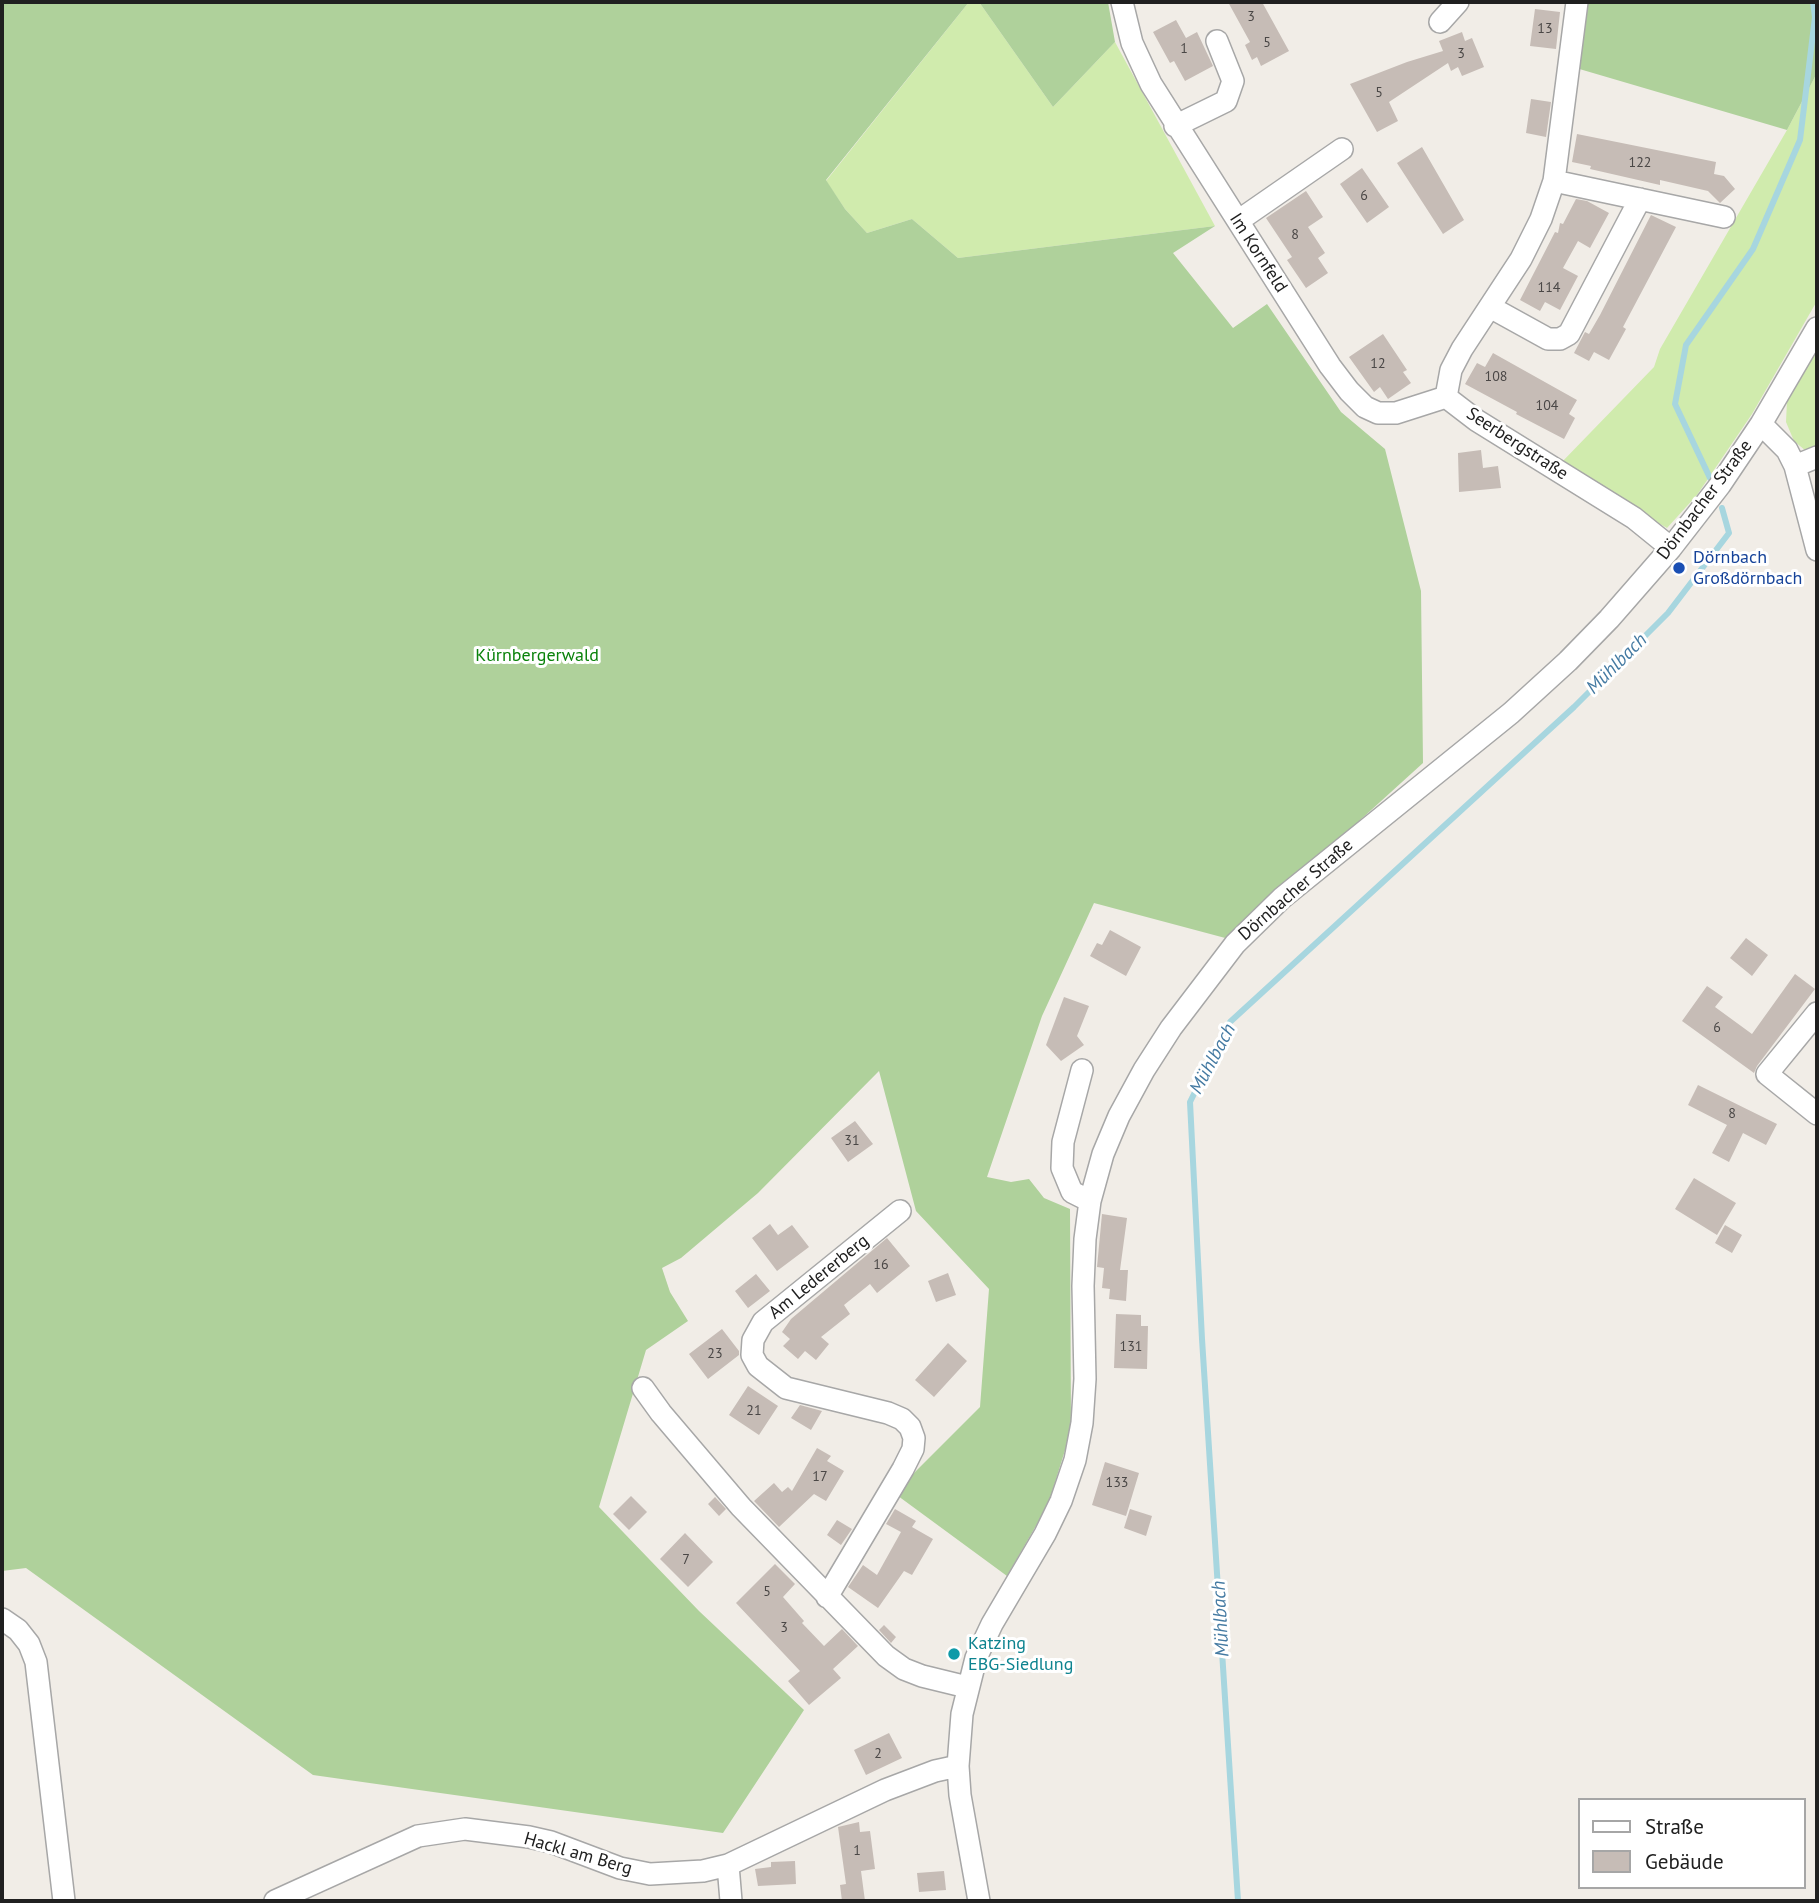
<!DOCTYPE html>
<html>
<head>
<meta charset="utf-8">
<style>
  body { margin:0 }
  #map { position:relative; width:1819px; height:1903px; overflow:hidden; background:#f1ede7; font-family:"PT Sans",sans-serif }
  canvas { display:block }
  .frame { position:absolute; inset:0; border:4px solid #202020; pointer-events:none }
  .legend { position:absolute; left:1578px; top:1798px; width:228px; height:91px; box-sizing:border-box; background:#fff; border:2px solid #a6a6a6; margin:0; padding:9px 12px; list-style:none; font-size:21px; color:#202020 }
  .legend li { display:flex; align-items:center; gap:14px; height:35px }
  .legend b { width:35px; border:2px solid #a6a6a6 }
</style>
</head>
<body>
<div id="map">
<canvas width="1819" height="1903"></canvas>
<div class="frame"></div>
<ul class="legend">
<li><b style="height:9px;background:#fff"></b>Straße</li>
<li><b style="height:19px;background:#c6bcb6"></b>Gebäude</li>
</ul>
</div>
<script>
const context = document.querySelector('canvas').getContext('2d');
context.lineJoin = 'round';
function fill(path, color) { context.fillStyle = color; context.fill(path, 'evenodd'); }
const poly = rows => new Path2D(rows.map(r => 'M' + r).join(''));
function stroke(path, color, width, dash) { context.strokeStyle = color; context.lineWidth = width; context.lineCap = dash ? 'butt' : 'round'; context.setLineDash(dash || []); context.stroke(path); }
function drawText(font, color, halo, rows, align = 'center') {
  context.font = font + ' "PT Sans",sans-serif'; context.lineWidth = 6; context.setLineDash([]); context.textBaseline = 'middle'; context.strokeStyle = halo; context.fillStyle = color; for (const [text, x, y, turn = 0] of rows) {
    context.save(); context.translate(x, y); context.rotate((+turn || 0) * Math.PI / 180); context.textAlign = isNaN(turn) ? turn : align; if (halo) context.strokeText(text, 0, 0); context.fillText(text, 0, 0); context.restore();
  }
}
fill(poly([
  [969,2,979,2,1053,107,1115,42,1215,226,958,258,912,219,867,233,845,209,826,181],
  [1817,73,1817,301,1752,414,1697,495,1667,528,1559,465,1654,367,1660,349,1787,130],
  [1817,348,1817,450,1806,451,1794,441,1786,422,1787,401]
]), '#d0ebad');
fill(poly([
  [2,2,969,2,826,180,845,209,867,233,912,219,958,258,1215,226,1173,253,1233,328,1267,304,1341,412,1385,449,1421,591,1423,763,1229,939,1094,903,1042,1016,987,1177,1011,1182,1029,1179,1044,1198,1070,1209,1071,1431,1048,1505,1007,1576,894,1493,980,1407,989,1289,916,1211,879,1071,758,1193,681,1258,662,1268,670,1292,688,1321,646,1350,599,1507,699,1611,804,1710,723,1833,313,1775,26,1568,2,1571],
  [979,2,1108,2,1115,42,1053,107],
  [1586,2,1817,2,1817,73,1787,130,1576,68]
]), '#afd19b');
stroke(poly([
  [1710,478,1675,404,1686,345,1753,249,1800,140,1815,17,1813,2],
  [1238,1901,1202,1339,1190,1102,1230,1022,1574,707,1668,613,1729,533,1722,508]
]), '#a7d6df', 6);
fill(poly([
  [1228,2,1262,2,1289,51,1261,66,1257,57,1252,60,1245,45,1250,42],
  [1535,9,1560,12,1556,49,1530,46],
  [1176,20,1186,38,1197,32,1213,66,1185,81,1174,61,1170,63,1153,32],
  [1462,32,1465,41,1472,38,1484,67,1462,76,1458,67,1451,71,1448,63,1389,102,1398,121,1377,132,1350,84,1407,62,1443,51,1439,41],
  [1531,99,1551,102,1546,137,1526,133],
  [1577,134,1716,162,1714,174,1724,176,1735,189,1720,203,1708,191,1660,180,1660,185,1590,169,1591,166,1572,162],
  [1422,147,1464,220,1443,234,1397,163],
  [1362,168,1389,207,1367,223,1340,184],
  [1306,191,1323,217,1308,227,1325,253,1318,258,1328,273,1306,288,1287,260,1292,257,1266,218],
  [1576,199,1587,201,1609,213,1590,248,1578,241,1563,268,1578,276,1560,310,1545,302,1540,311,1520,300,1555,232,1558,233,1560,223,1563,224],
  [1651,215,1676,227,1623,327,1626,329,1609,360,1594,352,1589,361,1574,353,1585,332,1589,334,1600,315],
  [1383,334,1407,370,1403,372,1411,383,1388,399,1380,387,1374,392,1349,357],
  [1493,353,1577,400,1569,414,1575,418,1564,439,1516,414,1517,412,1465,384,1477,363,1485,367],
  [1481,450,1483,468,1498,466,1501,488,1459,492,1458,453],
  [1110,930,1141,947,1126,976,1090,956,1097,943,1102,945],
  [1746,938,1768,955,1752,976,1730,958],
  [1795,974,1815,989,1757,1066,1754,1073,1682,1021,1707,986,1723,997,1715,1007,1752,1034],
  [1064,997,1089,1006,1077,1036,1084,1045,1061,1061,1046,1045],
  [1698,1085,1777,1124,1766,1145,1743,1133,1729,1162,1712,1153,1727,1125,1688,1105],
  [855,1121,873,1144,848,1162,831,1138],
  [1694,1178,1736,1203,1717,1235,1675,1209],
  [1102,1214,1127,1218,1120,1270,1128,1270,1126,1301,1109,1299,1110,1289,1102,1288,1104,1268,1097,1267],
  [770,1224,778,1235,792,1225,809,1247,777,1271,752,1238],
  [1725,1225,1742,1235,1732,1253,1715,1243],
  [887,1238,910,1266,877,1293,870,1284,844,1305,850,1314,821,1337,829,1344,816,1360,805,1351,798,1359,783,1346,790,1339,782,1332,791,1319],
  [948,1273,956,1295,936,1302,928,1281],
  [756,1274,770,1291,748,1308,735,1291],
  [1116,1314,1141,1315,1141,1326,1148,1326,1147,1369,1114,1368],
  [722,1329,739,1351,739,1355,708,1379,689,1354],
  [948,1343,967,1361,934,1397,915,1380],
  [748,1386,778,1406,759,1435,729,1415],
  [800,1405,822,1411,811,1430,791,1418],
  [817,1448,831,1456,827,1461,844,1471,826,1501,814,1494,779,1527,754,1501,774,1483,782,1492,788,1487,792,1491],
  [1105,1462,1139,1473,1126,1516,1092,1505],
  [631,1496,647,1512,629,1530,613,1514],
  [715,1497,726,1509,719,1516,708,1504],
  [895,1509,916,1521,912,1527,933,1539,912,1575,904,1571,878,1608,848,1587,863,1565,877,1575,901,1532,886,1524],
  [1130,1509,1152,1516,1146,1536,1124,1528],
  [837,1520,852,1529,841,1545,827,1535],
  [685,1533,713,1562,688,1587,660,1559],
  [775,1564,795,1584,783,1597,804,1621,802,1623,824,1646,842,1629,858,1646,833,1669,841,1678,809,1705,788,1681,800,1671,736,1603],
  [884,1625,896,1637,891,1643,879,1630],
  [889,1733,902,1758,866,1775,854,1750],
  [859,1822,860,1832,870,1831,875,1869,861,1871,865,1901,842,1901,840,1885,846,1884,838,1827],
  [795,1861,796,1884,758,1886,755,1869,771,1867,771,1862],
  [944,1871,946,1890,919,1892,917,1873]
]), '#c6bcb6');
const minor = poly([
  [1122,2,1132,43,1151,84,1330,366,1349,391,1365,407,1378,413,1396,413,1446,397],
  [1577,2,1554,181,1541,219,1521,259,1462,349,1451,370,1446,397,1476,420,1634,518,1671,548],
  [1440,22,1458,2],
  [1175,126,1226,101,1233,81,1217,41],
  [1554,181,1724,217],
  [1238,221,1342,149],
  [1490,307,1548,339,1560,339,1569,334,1640,199],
  [1761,424,1787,450,1795,466,1817,550],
  [1795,466,1817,457],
  [1817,1013,1767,1074,1817,1114],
  [1082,1070,1063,1142,1062,1168,1072,1192,1090,1201],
  [643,1388,661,1413,741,1507,886,1656,904,1669,922,1676,967,1687],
  [827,1597,903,1469,913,1449,914,1438,910,1427,902,1419,888,1413,786,1388,758,1366,752,1355,753,1340,763,1322,900,1211],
  [2,1619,18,1630,29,1644,36,1662,64,1901],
  [728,1865,731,1901],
  [275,1901,418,1836,465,1829,529,1837,551,1842,620,1868,650,1874,703,1871,728,1865,885,1790,935,1771,958,1766],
  [979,1901,960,1795,958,1766,962,1714,976,1658,992,1624,1045,1534,1061,1501,1075,1460,1082,1423,1085,1379,1083,1286,1085,1239,1090,1201,1103,1154,1119,1116,1144,1070,1171,1028,1235,944,1282,898,1511,713,1568,661,1609,619,1671,548,1720,485,1761,424,1817,328]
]);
stroke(minor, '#a7a7a7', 24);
stroke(minor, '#fff', 21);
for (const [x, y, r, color] of [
  [1679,568,7,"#1a4fb4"],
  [954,1654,7,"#0f9aa8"]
]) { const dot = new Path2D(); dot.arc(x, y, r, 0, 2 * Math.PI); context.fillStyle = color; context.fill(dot); stroke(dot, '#fff', 2.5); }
drawText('14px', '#4a4746', null, [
  ["3",1251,17],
  ["13",1545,29],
  ["5",1267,43],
  ["1",1184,49],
  ["3",1461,54],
  ["5",1379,93],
  ["122",1640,163],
  ["6",1364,196],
  ["8",1295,235],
  ["114",1549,288],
  ["12",1378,364],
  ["108",1496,377],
  ["104",1547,406],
  ["6",1717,1028],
  ["8",1732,1114],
  ["31",852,1141],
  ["16",881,1265],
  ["131",1131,1347],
  ["23",715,1354],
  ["21",754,1411],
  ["17",820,1477],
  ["133",1117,1483],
  ["7",686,1560],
  ["5",767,1592],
  ["3",784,1628],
  ["2",878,1754],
  ["1",857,1851]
]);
drawText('18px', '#202020', '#fff', [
  ["Im Kornfeld",1258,253,57],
  ["Seerbergstraße",1517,444,33],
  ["Dörnbacher Straße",1705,500,-53],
  ["Dörnbacher Straße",1296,890,-41],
  ["Am Ledererberg",819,1277,-39],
  ["Hackl am Berg",578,1854,16]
]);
drawText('18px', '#164399', '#fff', [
  ["Dörnbach",1693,558],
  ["Großdörnbach",1693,579]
], 'left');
drawText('18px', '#0a820b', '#fff', [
  ["Kürnbergerwald",537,656]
]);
drawText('18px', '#0d838f', '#fff', [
  ["Katzing",968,1644],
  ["EBG-Siedlung",968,1665]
], 'left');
drawText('italic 19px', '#447aa2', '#fff', [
  ["Mühlbach",1617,664,-45],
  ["Mühlbach",1213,1059,-62],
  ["Mühlbach",1221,1619,-93]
]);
</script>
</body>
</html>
